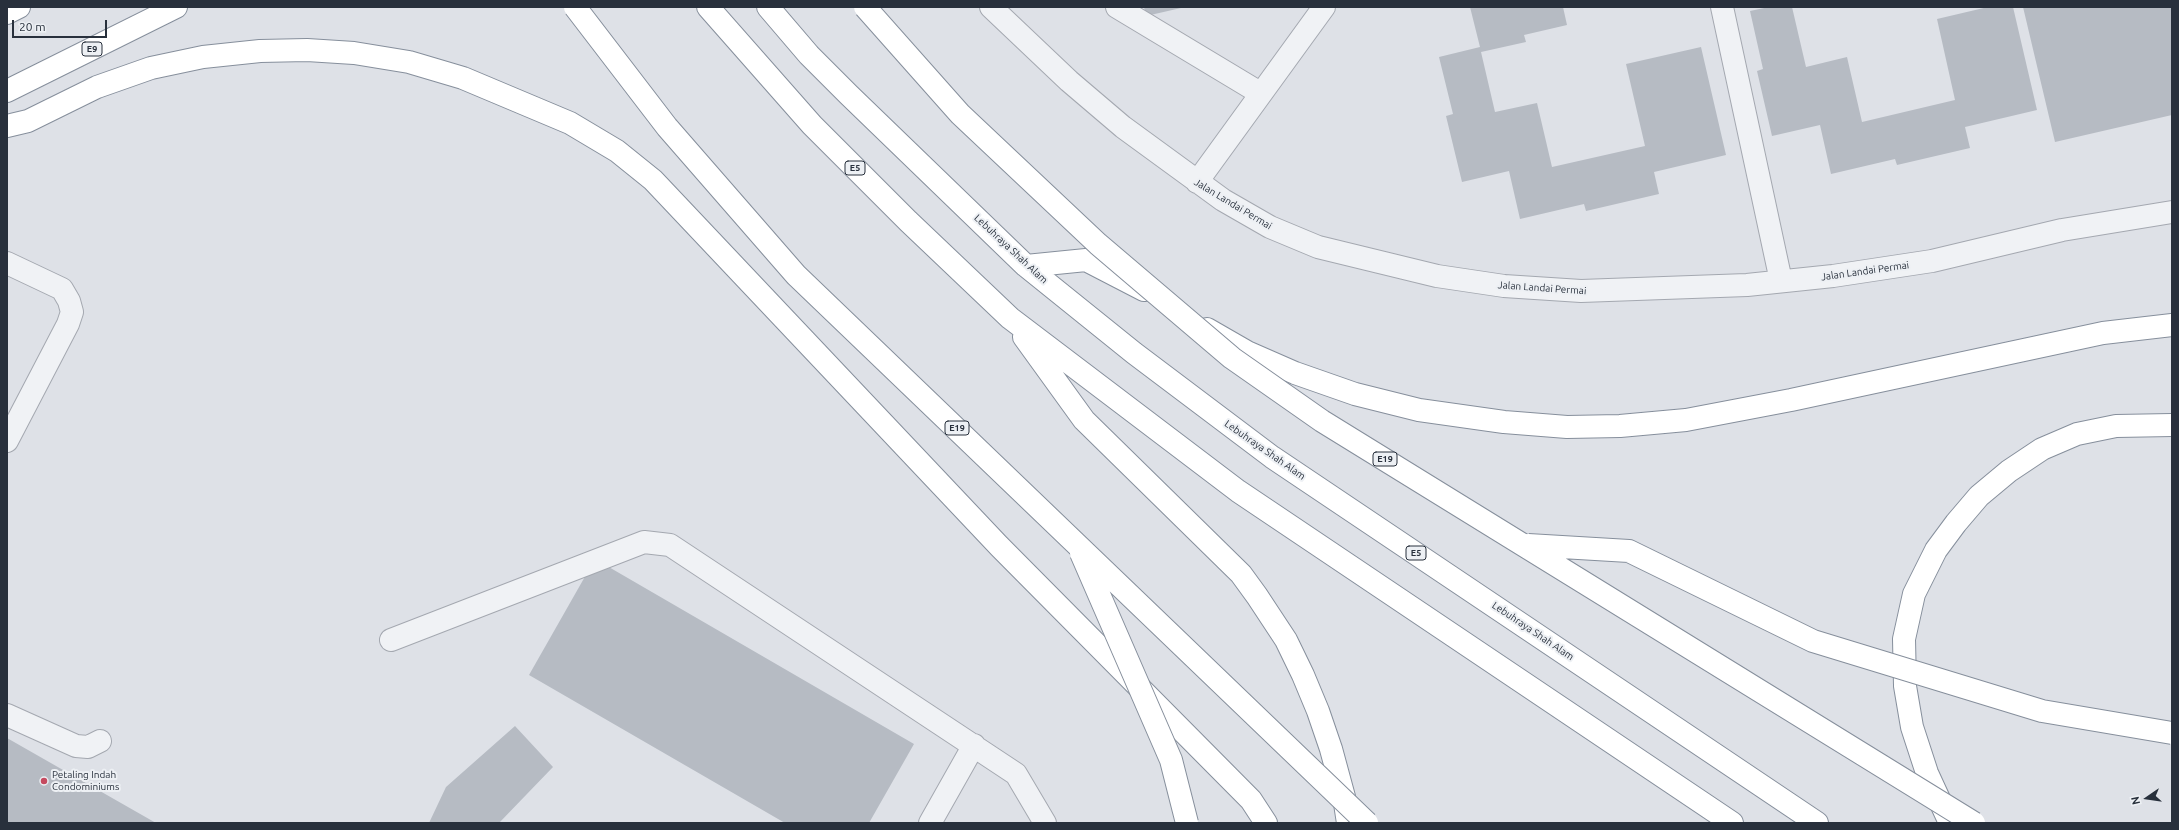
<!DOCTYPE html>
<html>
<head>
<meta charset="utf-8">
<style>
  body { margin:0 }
  #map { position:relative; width:2179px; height:830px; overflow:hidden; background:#dee1e7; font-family:Ubuntu,sans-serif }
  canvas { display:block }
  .frame { position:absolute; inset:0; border:8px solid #28303c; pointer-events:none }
  .north { position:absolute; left:2127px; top:778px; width:40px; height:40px; -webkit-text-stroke:3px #edf0f4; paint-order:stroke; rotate:257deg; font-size:11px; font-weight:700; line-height:16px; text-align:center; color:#28303c }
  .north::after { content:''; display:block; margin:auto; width:14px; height:18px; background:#28303c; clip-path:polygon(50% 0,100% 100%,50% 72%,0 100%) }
  .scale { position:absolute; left:12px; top:20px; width:95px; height:18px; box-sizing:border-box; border:2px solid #28303c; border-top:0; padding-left:5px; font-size:12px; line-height:14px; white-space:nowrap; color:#28303c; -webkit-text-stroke:3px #edf0f4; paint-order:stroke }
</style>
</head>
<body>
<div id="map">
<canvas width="2179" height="830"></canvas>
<div class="frame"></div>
<div class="north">N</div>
<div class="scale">20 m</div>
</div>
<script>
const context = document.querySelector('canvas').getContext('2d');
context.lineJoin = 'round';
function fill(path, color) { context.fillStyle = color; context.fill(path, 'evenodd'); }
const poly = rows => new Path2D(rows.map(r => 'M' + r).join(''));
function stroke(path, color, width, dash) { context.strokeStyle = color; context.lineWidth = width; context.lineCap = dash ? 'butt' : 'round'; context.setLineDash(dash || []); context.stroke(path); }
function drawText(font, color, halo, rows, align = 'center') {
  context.font = font + ' Ubuntu,sans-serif'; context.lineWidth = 4; context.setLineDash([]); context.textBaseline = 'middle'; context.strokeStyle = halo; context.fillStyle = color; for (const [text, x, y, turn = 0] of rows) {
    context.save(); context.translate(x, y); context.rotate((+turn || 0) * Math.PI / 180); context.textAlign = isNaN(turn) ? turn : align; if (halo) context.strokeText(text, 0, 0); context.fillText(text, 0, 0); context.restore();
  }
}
fill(poly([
  [1144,7,1181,7,1181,8,1146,16],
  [1470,7,1563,7,1567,25,1524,35,1526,42,1481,52,1495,112,1537,103,1552,167,1645,146,1626,64,1701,47,1726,155,1654,172,1659,194,1586,211,1584,204,1520,219,1509,171,1462,182,1446,116,1453,114,1439,57,1480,47],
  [1769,7,1792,7,1806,67,1847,57,1862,122,1955,100,1937,19,1988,7,2013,7,2037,110,1965,127,1970,148,1897,165,1895,159,1831,174,1820,125,1772,136,1757,71,1763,69,1750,11],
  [2023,7,2172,7,2172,115,2055,142],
  [595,559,914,744,869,823,785,823,529,675],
  [515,726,553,767,499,823,429,823,446,787],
  [7,738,156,823,7,823]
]), '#b6bbc3');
const minor = poly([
  [991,7,1069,81,1123,127,1223,200,1270,227,1318,247,1437,276,1504,286,1581,291,1747,285,1833,276,1932,261,2062,230,2172,212],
  [1117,7,1260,93],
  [1722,7,1781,281],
  [1197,182,1324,7],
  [7,263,62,289,69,301,72,312,68,324,7,441],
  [391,640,644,542,670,545,1016,774,1045,823],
  [7,715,76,746,88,747,100,741],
  [930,823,974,745]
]);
const highway = poly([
  [708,7,812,125,908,221,1010,318,1238,491,1732,823],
  [768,7,809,55,849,95,1026,266,1134,353,1272,457,1817,823],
  [7,13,19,7],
  [7,91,176,7],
  [7,126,28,121,97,87,151,68,203,57,260,51,307,50,354,53,409,62,463,78,570,123,617,151,653,180,999,546,1251,800,1266,823],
  [1026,266,1086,260,1144,290],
  [1207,329,1247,352,1295,373,1355,394,1419,410,1504,422,1567,427,1620,426,1686,420,1791,400,2103,333,2172,325],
  [1024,337,1084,420,1241,574,1257,596,1286,640,1303,675,1318,711,1331,749,1344,797,1348,823],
  [1950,823,1927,773,1912,727,1905,686,1904,639,1914,594,1936,550,1956,523,1979,496,2009,471,2042,449,2077,434,2116,426,2172,425]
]);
stroke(minor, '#a4a8b0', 24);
stroke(highway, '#868f9c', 24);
stroke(minor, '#f0f2f5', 22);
stroke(highway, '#fff', 22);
const highwayBridge = poly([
  [575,7,667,127,796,275,1367,823],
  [865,7,960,114,1098,244,1232,358,1322,421,1974,823],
  [1528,545,1629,551,1813,641,2042,711,2172,733],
  [1081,553,1171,760,1187,823]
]);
stroke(highwayBridge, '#868f9c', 24, []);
stroke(highwayBridge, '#fff', 22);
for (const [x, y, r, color] of [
  [44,781,4,"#c54a5f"]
]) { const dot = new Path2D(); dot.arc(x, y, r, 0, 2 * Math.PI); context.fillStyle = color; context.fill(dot); stroke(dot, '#edf0f4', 1.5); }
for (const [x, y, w] of [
  [92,49,20],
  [855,168,20],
  [957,428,24],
  [1385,459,24],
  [1416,553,20]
]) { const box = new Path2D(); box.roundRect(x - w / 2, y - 7, w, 14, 3); context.fillStyle = '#edf0f4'; context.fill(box); stroke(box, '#28303c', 1); }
drawText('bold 9px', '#28303c', null, [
  ["E9",92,49],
  ["E5",855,168],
  ["E19",957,428],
  ["E19",1385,459],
  ["E5",1416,553]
]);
drawText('10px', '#28303c', '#edf0f4', [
  ["Jalan Landai Permai",1233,204,31],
  ["Lebuhraya Shah Alam",1011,249,43],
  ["Jalan Landai Permai",1865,271,-8],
  ["Jalan Landai Permai",1542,288,4],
  ["Lebuhraya Shah Alam",1265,450,35],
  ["Lebuhraya Shah Alam",1533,631,34]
]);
drawText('10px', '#28303c', '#edf0f4', [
  ["Petaling Indah",52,775],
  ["Condominiums",52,787]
], 'left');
</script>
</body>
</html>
